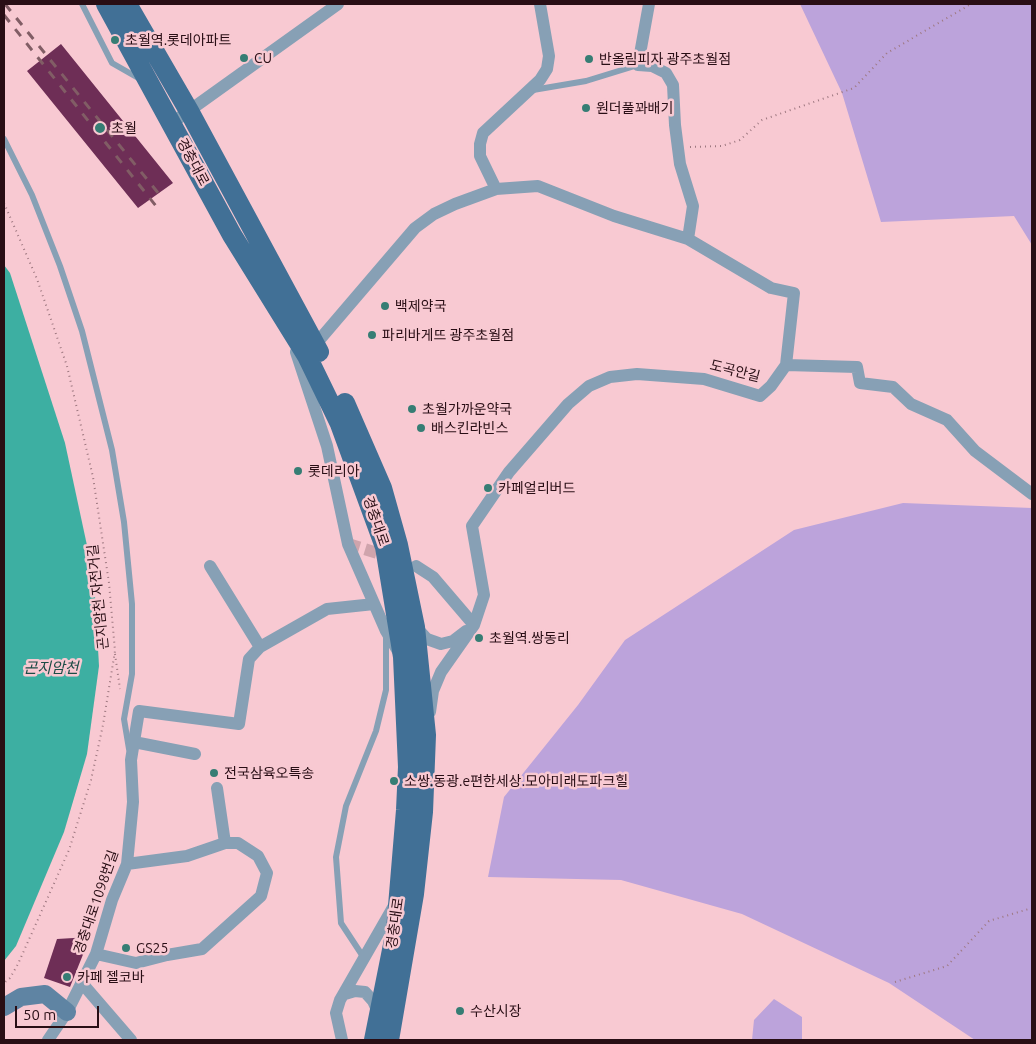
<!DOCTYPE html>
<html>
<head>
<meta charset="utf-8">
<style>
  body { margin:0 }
  #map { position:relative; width:1036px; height:1044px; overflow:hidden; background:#f8c9d2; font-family:Ubuntu,sans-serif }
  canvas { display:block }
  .frame { position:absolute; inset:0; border:5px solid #290e15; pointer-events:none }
  .scale { position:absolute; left:15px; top:1006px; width:84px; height:22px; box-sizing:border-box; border:2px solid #290e15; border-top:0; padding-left:6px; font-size:15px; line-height:18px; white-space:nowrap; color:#290e15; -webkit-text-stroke:4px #f8c9d2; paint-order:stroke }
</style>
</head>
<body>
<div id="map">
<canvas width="1036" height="1044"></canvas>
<div class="frame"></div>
<div class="scale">50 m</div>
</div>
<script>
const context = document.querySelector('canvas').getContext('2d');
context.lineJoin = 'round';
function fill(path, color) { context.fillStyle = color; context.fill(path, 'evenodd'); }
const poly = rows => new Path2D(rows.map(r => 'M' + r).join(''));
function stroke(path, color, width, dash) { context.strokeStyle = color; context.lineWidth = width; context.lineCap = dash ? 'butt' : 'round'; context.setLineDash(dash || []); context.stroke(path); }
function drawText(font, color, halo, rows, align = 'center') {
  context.font = font + ' Ubuntu,"Noto Sans KR",sans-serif'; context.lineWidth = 5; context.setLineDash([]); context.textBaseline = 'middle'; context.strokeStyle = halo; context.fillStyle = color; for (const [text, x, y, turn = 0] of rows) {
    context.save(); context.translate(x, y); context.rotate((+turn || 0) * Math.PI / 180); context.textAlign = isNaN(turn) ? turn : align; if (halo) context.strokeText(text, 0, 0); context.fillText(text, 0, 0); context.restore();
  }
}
fill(poly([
  [800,4,1032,4,1032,245,1014,216,881,222,842,93],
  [903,503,1032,508,1032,1039,975,1040,889,983,742,914,621,880,488,877,504,797,578,705,625,640,794,530],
  [774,999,802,1017,802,1040,752,1040,754,1020]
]), '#bca3db');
fill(poly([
  [4,265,10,273,65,443,94,578,99,666,87,754,64,832,16,946,4,961]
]), '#3dafa2');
fill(poly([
  [61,44,173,183,138,208,27,71],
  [90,937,70,987,44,978,57,939]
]), '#6e2e56');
stroke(poly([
  [348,544,390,557]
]), '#cfa4ac', 12, [12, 6]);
stroke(poly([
  [690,147,722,146,740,140,762,120,854,88,887,53,971,4],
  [4,203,37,279,67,366,93,477,109,583,115,651,103,725,91,780,69,850,18,964,10,978,4,983],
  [115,654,120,689],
  [895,982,947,966,989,921,1032,908]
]), '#9e7880', 2, [1, 4]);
stroke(poly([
  [82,4,112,63,140,79],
  [533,90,586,81,638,65],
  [4,139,32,195,60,266,82,331,112,450,124,522,132,604,132,674,124,719,129,749],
  [364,958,341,923,336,857,346,806,376,731,386,690,386,635]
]), '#87a0b5', 6);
stroke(poly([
  [172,123,338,4],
  [496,189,480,156,480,144,483,133,540,80,547,69,549,56,540,4],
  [315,345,415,228,434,214,455,204,496,189,538,186,614,216,688,239],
  [296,352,327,446,348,544,386,631,399,653],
  [786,365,857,367,860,383,893,387,911,404,947,420,975,451,1032,494],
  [210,566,260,647],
  [416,566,433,577,474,625],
  [416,627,427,639,441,644,453,641,466,631],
  [430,712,433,691,441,672,474,625,484,595,472,526,509,472,568,404,589,386,610,377,637,374,704,379,760,396,771,386,786,365,794,293,771,288,688,239,693,206,680,164,675,125,673,85,666,73,652,66,638,65,649,4],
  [134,742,195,754],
  [217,788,225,843],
  [96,954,136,963,167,955,202,949,261,896,267,873,258,856,238,843,225,843,187,856,127,864],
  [81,982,131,1040],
  [345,994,355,991,365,992,373,1001,379,1014],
  [48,1040,67,1012,96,954,112,900,127,864,133,802,131,760,139,711,239,724,249,659,260,647,327,609,374,604],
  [342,1040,336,1013,340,1000,395,904]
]), '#87a0b5', 12);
stroke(poly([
  [4,1007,21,997,45,994,67,1012]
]), '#5f84a3', 18);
stroke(poly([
  [106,4,232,235,307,356,340,424,385,547,403,657,408,767,406,810,396,930,374,1040],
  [127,4,189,111,319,352],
  [345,403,382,488,398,545,415,627,426,735,423,812,414,894,389,1040]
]), '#417096', 20);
stroke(poly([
  [5,4,163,199],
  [4,15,156,206]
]), '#815d65', 3, [9, 9]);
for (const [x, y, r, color] of [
  [115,40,5,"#367d74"],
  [244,58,5,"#367d74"],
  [589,59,5,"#367d74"],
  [586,108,5,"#367d74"],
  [100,128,6,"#367d74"],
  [385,306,5,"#367d74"],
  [372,335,5,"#367d74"],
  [412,409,5,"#367d74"],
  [421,428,5,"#367d74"],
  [298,471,5,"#367d74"],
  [488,488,5,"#367d74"],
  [479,638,5,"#367d74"],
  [214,773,5,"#367d74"],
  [394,781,5,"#367d74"],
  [126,948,5,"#367d74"],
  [67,977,5,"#367d74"],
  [460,1011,5,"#367d74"]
]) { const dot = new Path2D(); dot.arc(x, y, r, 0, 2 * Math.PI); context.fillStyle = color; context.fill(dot); stroke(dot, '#f8c9d2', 2); }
drawText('14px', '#290e15', '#f8c9d2', [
  ["초월역.롯데아파트",125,40],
  ["CU",254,58],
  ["반올림피자 광주초월점",599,59],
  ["원더풀꽈배기",596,108],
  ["초월",111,128],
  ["백제약국",395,306],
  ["파리바게뜨 광주초월점",382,335],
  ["초월가까운약국",422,409],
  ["배스킨라빈스",431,428],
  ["롯데리아",308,471],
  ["카페얼리버드",498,488],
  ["초월역.쌍동리",489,638],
  ["전국삼육오특송",224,773],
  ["소쌍.동광.e편한세상.모아미래도파크힐",404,781],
  ["GS25",136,948],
  ["카페 젤코바",77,977],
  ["수산시장",470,1011]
], 'left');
drawText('14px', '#290e15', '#f8c9d2', [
  ["경충대로",193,162,62],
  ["도곡안길",735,371,14],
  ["경충대로",376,521,71],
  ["곤지암천 자전거길",98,597,-96],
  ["경충대로1098번길",96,902,-71],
  ["경충대로",395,923,-82]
]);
drawText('italic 15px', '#1b4c46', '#f8c9d2', [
  ["곤지암천",51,668]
]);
</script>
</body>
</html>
